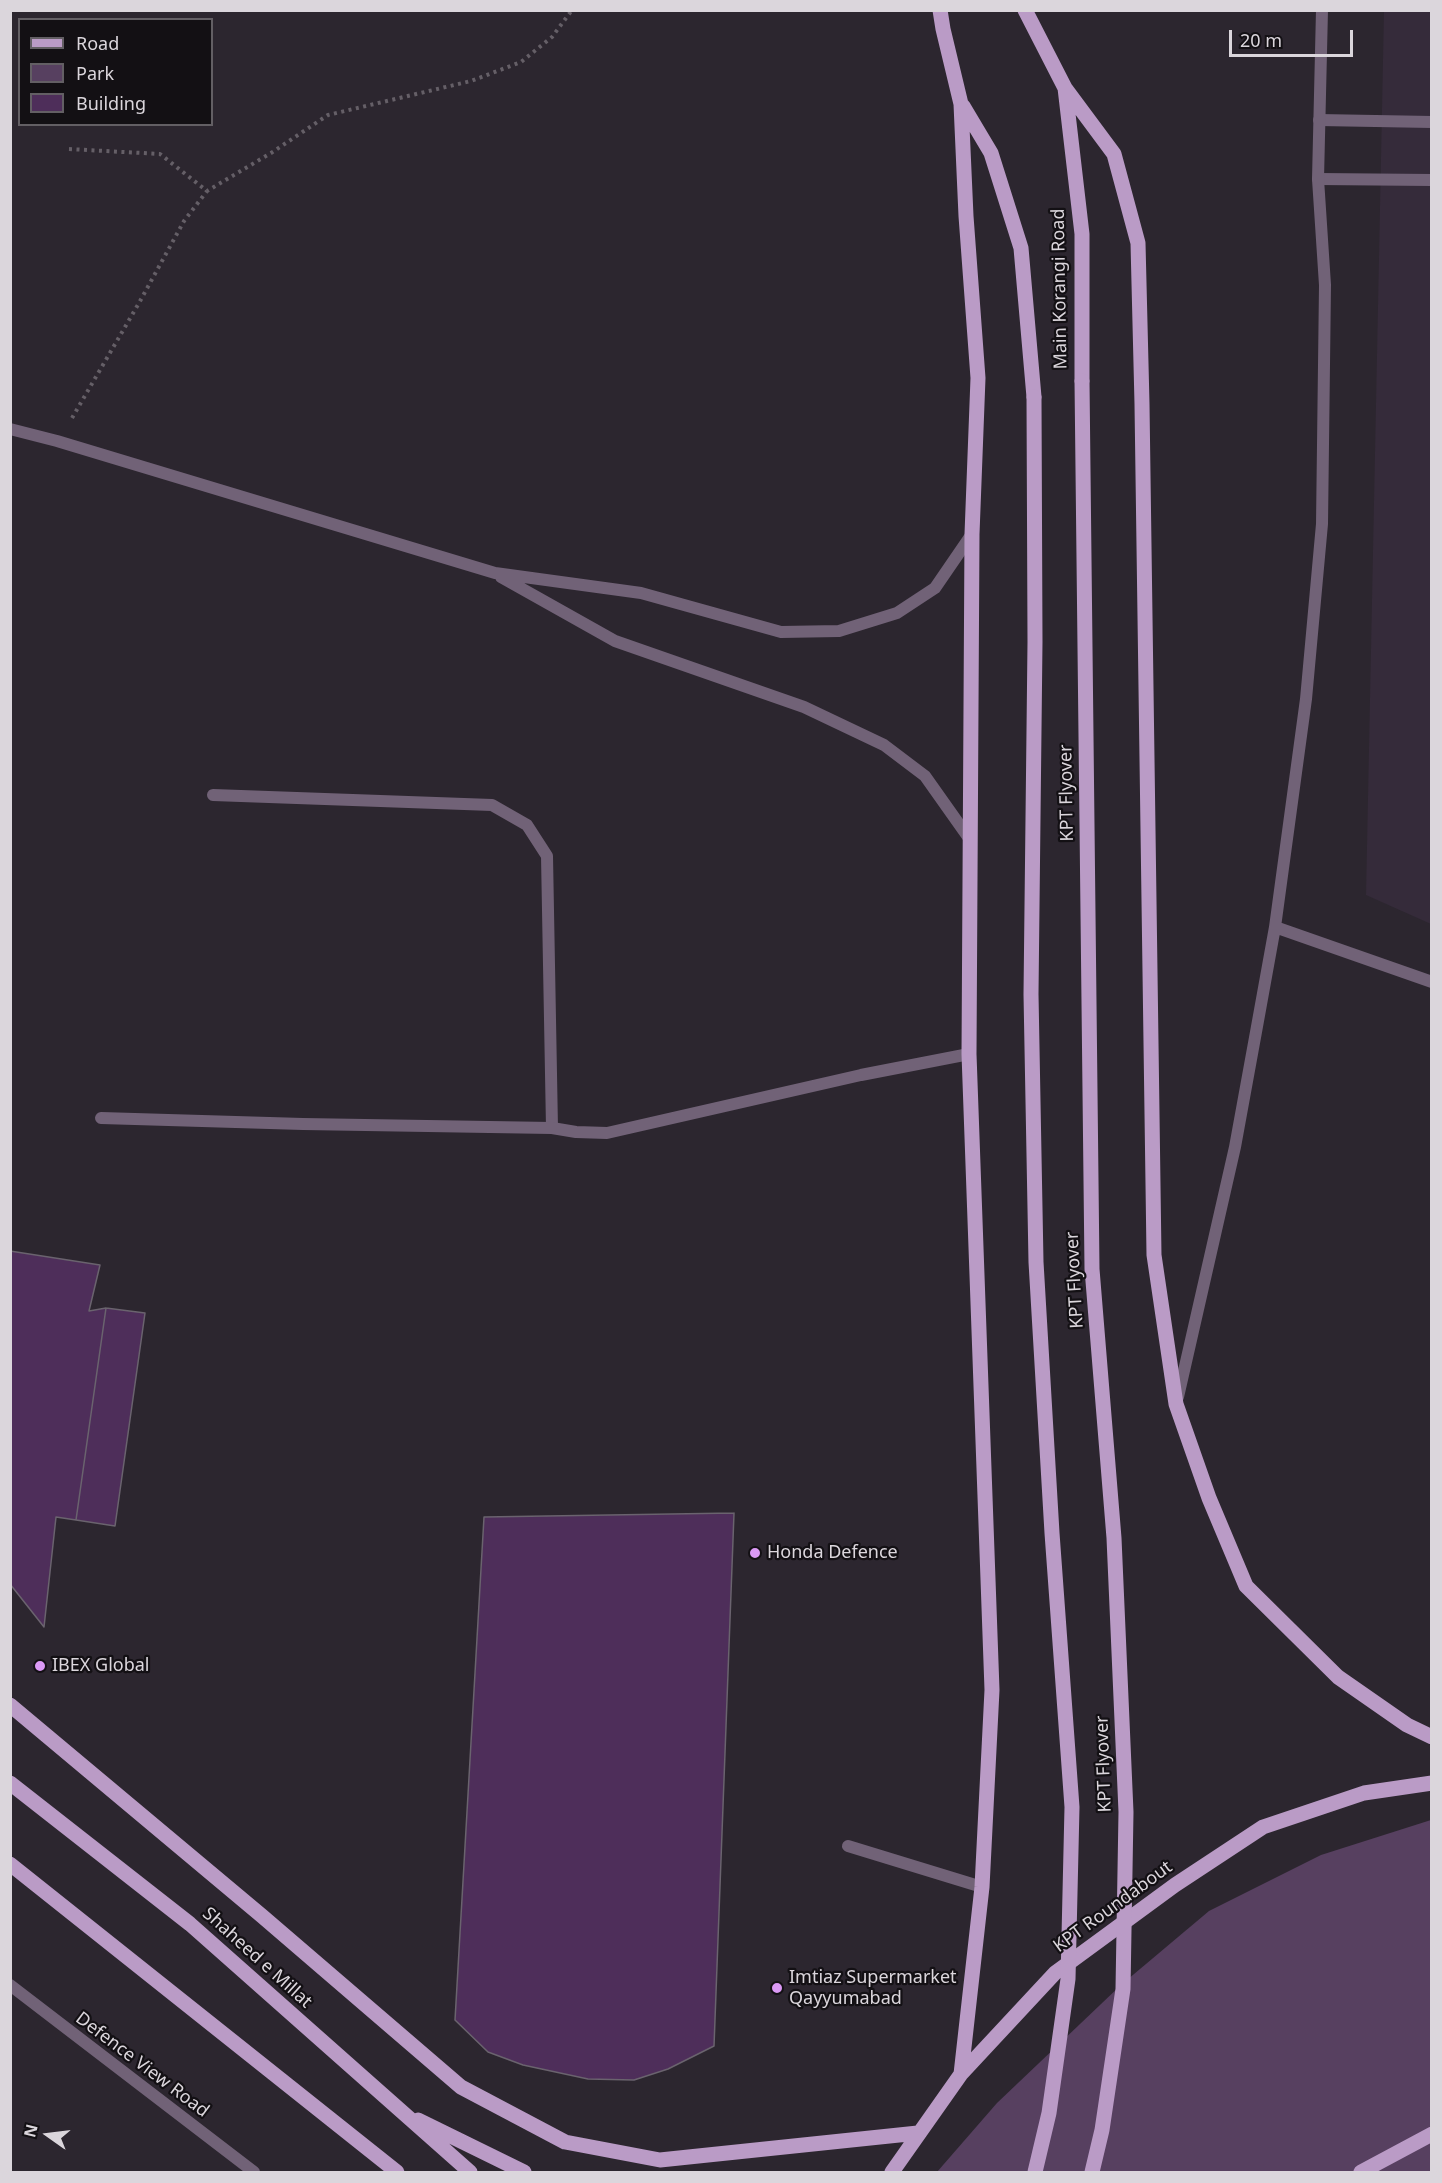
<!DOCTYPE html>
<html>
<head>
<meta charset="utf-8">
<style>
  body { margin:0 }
  #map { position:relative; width:1442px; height:2183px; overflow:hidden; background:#2c262f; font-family:"Noto Sans",sans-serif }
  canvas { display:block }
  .frame { position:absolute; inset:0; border:12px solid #dbd6dc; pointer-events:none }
  .legend { position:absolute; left:18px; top:18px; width:195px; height:108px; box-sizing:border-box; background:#131014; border:2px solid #635f64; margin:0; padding:8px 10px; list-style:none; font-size:18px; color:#dbd6dc }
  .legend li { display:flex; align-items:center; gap:12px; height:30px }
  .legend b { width:30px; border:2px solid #635f64 }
  .north { position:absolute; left:18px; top:2105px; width:60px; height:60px; -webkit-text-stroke:4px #131014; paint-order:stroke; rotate:284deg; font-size:16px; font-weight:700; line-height:24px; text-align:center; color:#dbd6dc }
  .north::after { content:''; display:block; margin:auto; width:21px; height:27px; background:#dbd6dc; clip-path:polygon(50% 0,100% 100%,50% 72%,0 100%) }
  .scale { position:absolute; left:1229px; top:30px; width:124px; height:27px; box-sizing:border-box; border:3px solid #dbd6dc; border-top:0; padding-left:8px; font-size:18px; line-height:21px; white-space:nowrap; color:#dbd6dc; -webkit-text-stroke:4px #131014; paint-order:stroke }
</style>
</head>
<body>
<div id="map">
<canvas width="1442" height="2183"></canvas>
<div class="frame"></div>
<ul class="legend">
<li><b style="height:8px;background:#ba9bc6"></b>Road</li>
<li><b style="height:16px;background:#574060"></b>Park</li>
<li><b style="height:16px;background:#4e2e5a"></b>Building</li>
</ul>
<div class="north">N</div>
<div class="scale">20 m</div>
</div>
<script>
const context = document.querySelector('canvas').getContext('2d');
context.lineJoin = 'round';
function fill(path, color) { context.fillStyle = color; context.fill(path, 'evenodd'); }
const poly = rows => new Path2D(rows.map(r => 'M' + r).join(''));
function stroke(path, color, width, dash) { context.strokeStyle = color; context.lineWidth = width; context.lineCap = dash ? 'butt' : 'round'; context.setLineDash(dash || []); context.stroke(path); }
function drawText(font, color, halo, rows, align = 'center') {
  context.font = font + ' "Noto Sans",sans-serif'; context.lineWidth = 4.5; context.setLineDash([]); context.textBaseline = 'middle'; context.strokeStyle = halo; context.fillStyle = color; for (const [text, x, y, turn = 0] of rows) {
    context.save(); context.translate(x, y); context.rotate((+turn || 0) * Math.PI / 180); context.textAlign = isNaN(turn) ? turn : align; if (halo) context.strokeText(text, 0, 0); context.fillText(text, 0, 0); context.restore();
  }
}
fill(poly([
  [1384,11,1431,11,1431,924,1366,895]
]), '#352b3a');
fill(poly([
  [1431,1820,1431,2172,937,2172,997,2103,1121,1985,1209,1911,1321,1855]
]), '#574060');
const building = poly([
  [10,1251,100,1265,89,1311,106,1308,76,1520,56,1517,44,1627,10,1584,10,1251],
  [106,1308,145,1313,115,1526,76,1520,106,1308],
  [734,1513,714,2046,668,2069,634,2080,588,2079,523,2065,488,2052,455,2020,484,1517,734,1513]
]);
fill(building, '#4e2e5a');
stroke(building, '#6a636e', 1.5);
stroke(poly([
  [69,149,160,154,207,191,271,153,328,115,471,81,521,62,552,37,572,10],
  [72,418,139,303,184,221,207,191]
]), '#655f67', 4, [3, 4.5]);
stroke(poly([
  [1319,120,1432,122],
  [1318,179,1432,180],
  [213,795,492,805,527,825,547,856,552,1128],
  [848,1846,982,1887]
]), '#716277', 12);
stroke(poly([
  [1275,927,1432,982],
  [101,1118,303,1124,552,1128,576,1132,607,1133,861,1075,969,1054],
  [1178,1397,1235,1147,1256,1032,1275,927,1306,699,1322,524,1325,285,1318,179,1322,10],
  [10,1985,254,2172]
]), '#716277', 12);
stroke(poly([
  [10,429,57,441,495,573,641,593,781,632,839,631,897,613,935,588,972,534],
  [501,577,615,641,804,707,884,745,925,776,971,841]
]), '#716277', 12);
stroke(poly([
  [940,10,943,29,961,104,966,216,978,378,972,534,969,1054,992,1690,982,1887,961,2074],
  [1025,10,1065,88,1114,154,1138,243,1142,404,1154,1255,1176,1404,1209,1498,1246,1586,1338,1677,1407,1725,1432,1737],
  [1065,88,1082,234,1082,381],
  [963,106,991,153,1021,248,1034,397],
  [10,1705,262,1916,461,2087,565,2142,660,2160,918,2133],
  [10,1783,190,1924,470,2172],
  [10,1864,397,2172],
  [418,2120,524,2172],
  [892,2172,961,2074,1055,1973,1175,1885,1263,1827,1364,1793,1432,1783],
  [1361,2172,1432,2134]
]), '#ba9bc6', 15);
stroke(poly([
  [1082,381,1092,1269,1114,1538,1126,1812,1123,1989,1102,2130,1092,2172],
  [1034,397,1035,642,1031,994,1036,1262,1052,1533,1072,1807,1068,1979,1049,2113,1035,2172]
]), '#ba9bc6', 15);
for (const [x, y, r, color] of [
  [755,1553,6,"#db99f5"],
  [40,1666,6,"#db99f5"],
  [777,1988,6,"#db99f5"]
]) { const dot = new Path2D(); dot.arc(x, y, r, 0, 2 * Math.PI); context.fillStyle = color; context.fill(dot); stroke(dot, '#131014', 2); }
drawText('18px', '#dbd6dc', '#131014', [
  ["Main Korangi Road",1060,289,-91],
  ["KPT Flyover",1067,793,-91],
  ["KPT Flyover",1075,1280,-93],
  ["KPT Flyover",1104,1764,-92],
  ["KPT Roundabout",1113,1907,-36],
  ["Shaheed e Millat",257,1958,42],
  ["Defence View Road",142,2065,37]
]);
drawText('18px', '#dbd6dc', '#131014', [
  ["Honda Defence",767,1553],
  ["IBEX Global",52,1666],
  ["Imtiaz Supermarket",789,1978],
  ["Qayyumabad",789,1999]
], 'left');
</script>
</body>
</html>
